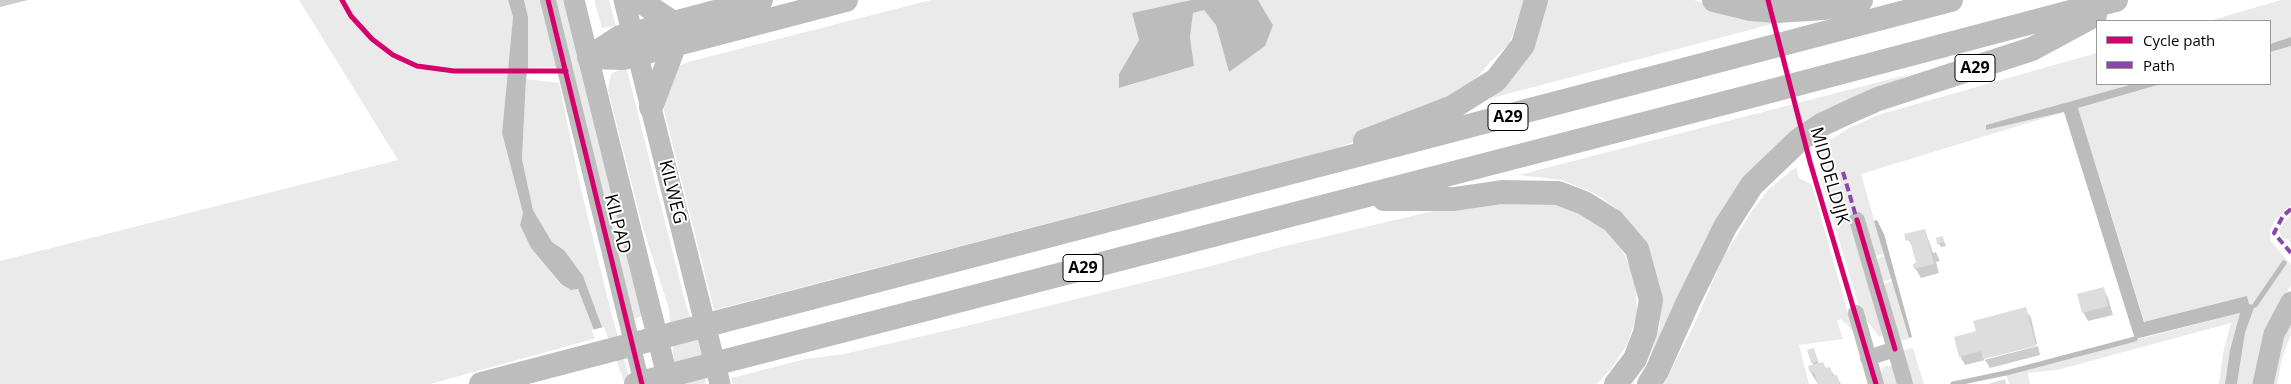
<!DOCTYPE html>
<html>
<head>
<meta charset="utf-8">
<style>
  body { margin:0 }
  #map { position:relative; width:2291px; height:384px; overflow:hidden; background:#fff; font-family:"Open Sans",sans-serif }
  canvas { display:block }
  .legend { position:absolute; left:2096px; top:20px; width:175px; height:65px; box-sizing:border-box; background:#fff; border:1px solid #999; margin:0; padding:6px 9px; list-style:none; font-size:15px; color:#000 }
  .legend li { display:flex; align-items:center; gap:10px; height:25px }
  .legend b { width:25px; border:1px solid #999 }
</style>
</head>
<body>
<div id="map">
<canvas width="2291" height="384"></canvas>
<ul class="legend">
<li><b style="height:6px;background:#d6006c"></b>Cycle path</li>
<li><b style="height:6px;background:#8e44ad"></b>Path</li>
</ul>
</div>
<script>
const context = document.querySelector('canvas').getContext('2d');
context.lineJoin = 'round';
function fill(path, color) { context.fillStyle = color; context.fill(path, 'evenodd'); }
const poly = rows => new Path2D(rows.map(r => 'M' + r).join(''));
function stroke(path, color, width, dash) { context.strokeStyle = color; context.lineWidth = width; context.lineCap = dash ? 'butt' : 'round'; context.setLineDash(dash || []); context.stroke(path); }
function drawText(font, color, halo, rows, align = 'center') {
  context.font = font + ' "Open Sans",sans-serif'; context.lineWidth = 4; context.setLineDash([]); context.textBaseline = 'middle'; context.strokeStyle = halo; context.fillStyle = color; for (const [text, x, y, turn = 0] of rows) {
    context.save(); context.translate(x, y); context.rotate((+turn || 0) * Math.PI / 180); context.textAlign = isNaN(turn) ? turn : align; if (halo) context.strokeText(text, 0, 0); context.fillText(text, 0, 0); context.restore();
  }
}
fill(poly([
  [299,0,508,0,513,17,502,133,523,213,520,225,531,248,560,284,571,290,578,289,597,338,430,384,0,384,0,261,398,160],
  [524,0,540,0,557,67,528,68,528,17],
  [556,0,566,0,644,316,634,319],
  [594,0,609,0,616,26,602,28],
  [931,0,1191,0,1132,13,1139,40,1119,74,1120,88,1194,66,1190,37,1193,13,1204,10,1216,25,1229,72,1273,25,1258,0,1524,0,1510,43,1490,62,1460,97,1432,112,1337,148,714,310,662,102,678,66,692,61],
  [1543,0,1694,0,1740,15,1791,19,1477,102],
  [2281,0,2291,0,2291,37,2270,44,2270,21,2209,21],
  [2291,46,2291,205,2275,220,2270,231,2271,241,2291,265,2291,285,2282,300,2254,384,2237,384,2245,333,2255,305,2249,304,2247,297,2145,323,2078,108,2161,84,2270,84,2270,52],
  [2097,53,2097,84,2133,84,1987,125,1986,130,2064,112,1861,174,1884,254,1872,257,1884,335,1879,337,1860,311,1821,179,1825,171,1820,154,1823,151,1819,148,1847,129,1881,114],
  [626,66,686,305,704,352,705,384,685,384,674,360,669,309,643,228,608,90,611,74],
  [1914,73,1853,100,1792,136,1648,363,1660,325,1658,296,1640,235,1617,209,1594,193,1562,180,1519,175],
  [526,79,559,83,580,185,610,308,631,384,623,384,564,250,552,242,533,210,522,159],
  [1796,167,1799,178,1812,185,1853,331,1841,319,1837,321,1843,339,1799,345,1809,384,1664,384,1694,325,1724,256,1752,211,1768,190],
  [1484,199,1565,203,1598,219,1618,242,1635,278,1637,313,1628,343,1611,369,1597,384,733,384,731,378,806,359,844,354,958,328,1211,266,1281,247],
  [2291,214,2291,247,2289,239,2282,238,2279,230],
  [1885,256,1892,279,1879,282,1873,260],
  [1892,281,1909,339,1899,341,1880,285],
  [2240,313,2230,350,2225,384,2219,384,2223,353,2231,323,2057,370,2028,373,2030,384,2009,384,2006,373],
  [2291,320,2291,334,2282,358,2277,384,2273,384,2281,345],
  [1913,348,1924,384,1911,384,1901,351],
  [1885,366,1891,366,1895,369,1903,384,1884,384,1881,371]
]), '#eaeaea');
fill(poly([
  [508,0,524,0,528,17,528,68,526,79,522,159,533,210,552,242,564,250,583,276,623,384,597,338,578,289,571,290,561,284,531,248,520,225,523,213,502,133,513,17],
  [1191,0,1258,0,1273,25,1265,46,1229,72,1216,25,1204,10,1193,13,1190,37,1194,66,1119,88,1119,74,1139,40,1132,13],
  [2291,37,2291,46,2270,52,2270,44],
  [2133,84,2161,84,2078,108,2144,322,2247,296,2249,304,2255,305,2245,333,2237,384,2225,384,2230,350,2240,313,2135,339,2064,112,1986,130,1986,125],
  [1877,220,1884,234,1912,337,1909,338,1879,238,1874,221]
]), '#bcbcbc');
fill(poly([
  [604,327,625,384,609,384,592,330]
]), '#fff');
fill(poly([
  [0,0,28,0,0,7],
  [1925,230,1933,253,1936,252,1940,261,1936,262,1939,273,1921,278,1915,268,1918,264,1914,250,1906,235],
  [1942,237,1946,246,1941,247,1938,243],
  [2103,288,2108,298,2113,315,2088,321,2083,312],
  [2025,309,2031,318,2037,344,1984,358,1984,360,2038,346,2040,355,1990,368,1985,360,1965,365,1960,356,1978,332],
  [1814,350,1819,364,1823,363,1826,369,1829,368,1841,384,1818,384,1811,373,1814,366,1812,362]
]), '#0003');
stroke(poly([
  [2255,305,2284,263],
  [1953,384,2006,373,2135,339]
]), '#bcbcbc', 5);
fill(poly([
  [1925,229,1934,264,1914,269,1913,264,1916,263,1910,240,1906,241,1904,234],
  [1943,236,1944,242,1937,244,1936,238],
  [2104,287,2108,306,2082,313,2077,294],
  [2026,307,2036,346,1983,359,1981,351,1959,357,1954,337,1976,331,1973,321],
  [1814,348,1818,361,1811,363,1807,350],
  [1823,362,1825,368,1830,367,1833,376,1837,375,1840,384,1818,384,1814,372,1810,373,1808,366],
  [2005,379,2006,384,1988,384]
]), '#ddd');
stroke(poly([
  [548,0,642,384],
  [1857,220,1895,349],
  [1856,313,1876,384],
  [1868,358,1895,349,1905,384]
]), '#bebebe', 16);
stroke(poly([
  [574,0,669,384],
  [624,0,720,384],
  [2263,384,2274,334,2291,302]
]), '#bdbdbd', 21);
stroke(poly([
  [639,0,673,23],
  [1714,0,1751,9,1777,11,1824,8,1861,0],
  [589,57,624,58,846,0],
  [589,57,620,37,761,0],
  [651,107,675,44],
  [1365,141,1453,107,1496,80,1523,45,1536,0],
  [1384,199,1454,199,1502,192,1558,193,1584,203,1613,221,1637,249,1651,300,1645,333,1635,359,1616,384],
  [481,384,1951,0],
  [636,384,1767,92,2116,0],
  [1649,384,1657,371,1688,302,1725,227,1752,185,1799,140,1823,124,1853,110,1878,99,2032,49,2095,15]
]), '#bdbdbd', 24);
stroke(poly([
  [1843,172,1857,220],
  [2291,209,2283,216,2274,233,2291,253]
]), '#8e44ad', 4, [8, 4]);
stroke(poly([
  [342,0,351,16,372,39,393,55,417,66,454,71,566,71],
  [548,0,642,384],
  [1768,0,1810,162,1876,384],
  [1857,220,1895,349]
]), '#d6006c', 5);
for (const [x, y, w] of [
  [1975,68,40],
  [1508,117,40],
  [1083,268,40]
]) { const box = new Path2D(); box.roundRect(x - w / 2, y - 13.5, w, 27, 4); context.fillStyle = '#fff'; context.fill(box); stroke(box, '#000', 1); }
drawText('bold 16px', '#000', null, [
  ["A29",1975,68],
  ["A29",1508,117],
  ["A29",1083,268]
]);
drawText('18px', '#000', '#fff', [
  ["MIDDELDIJK",1829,176,74],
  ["KILWEG",672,192,76],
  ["KILPAD",617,224,76]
]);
</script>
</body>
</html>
